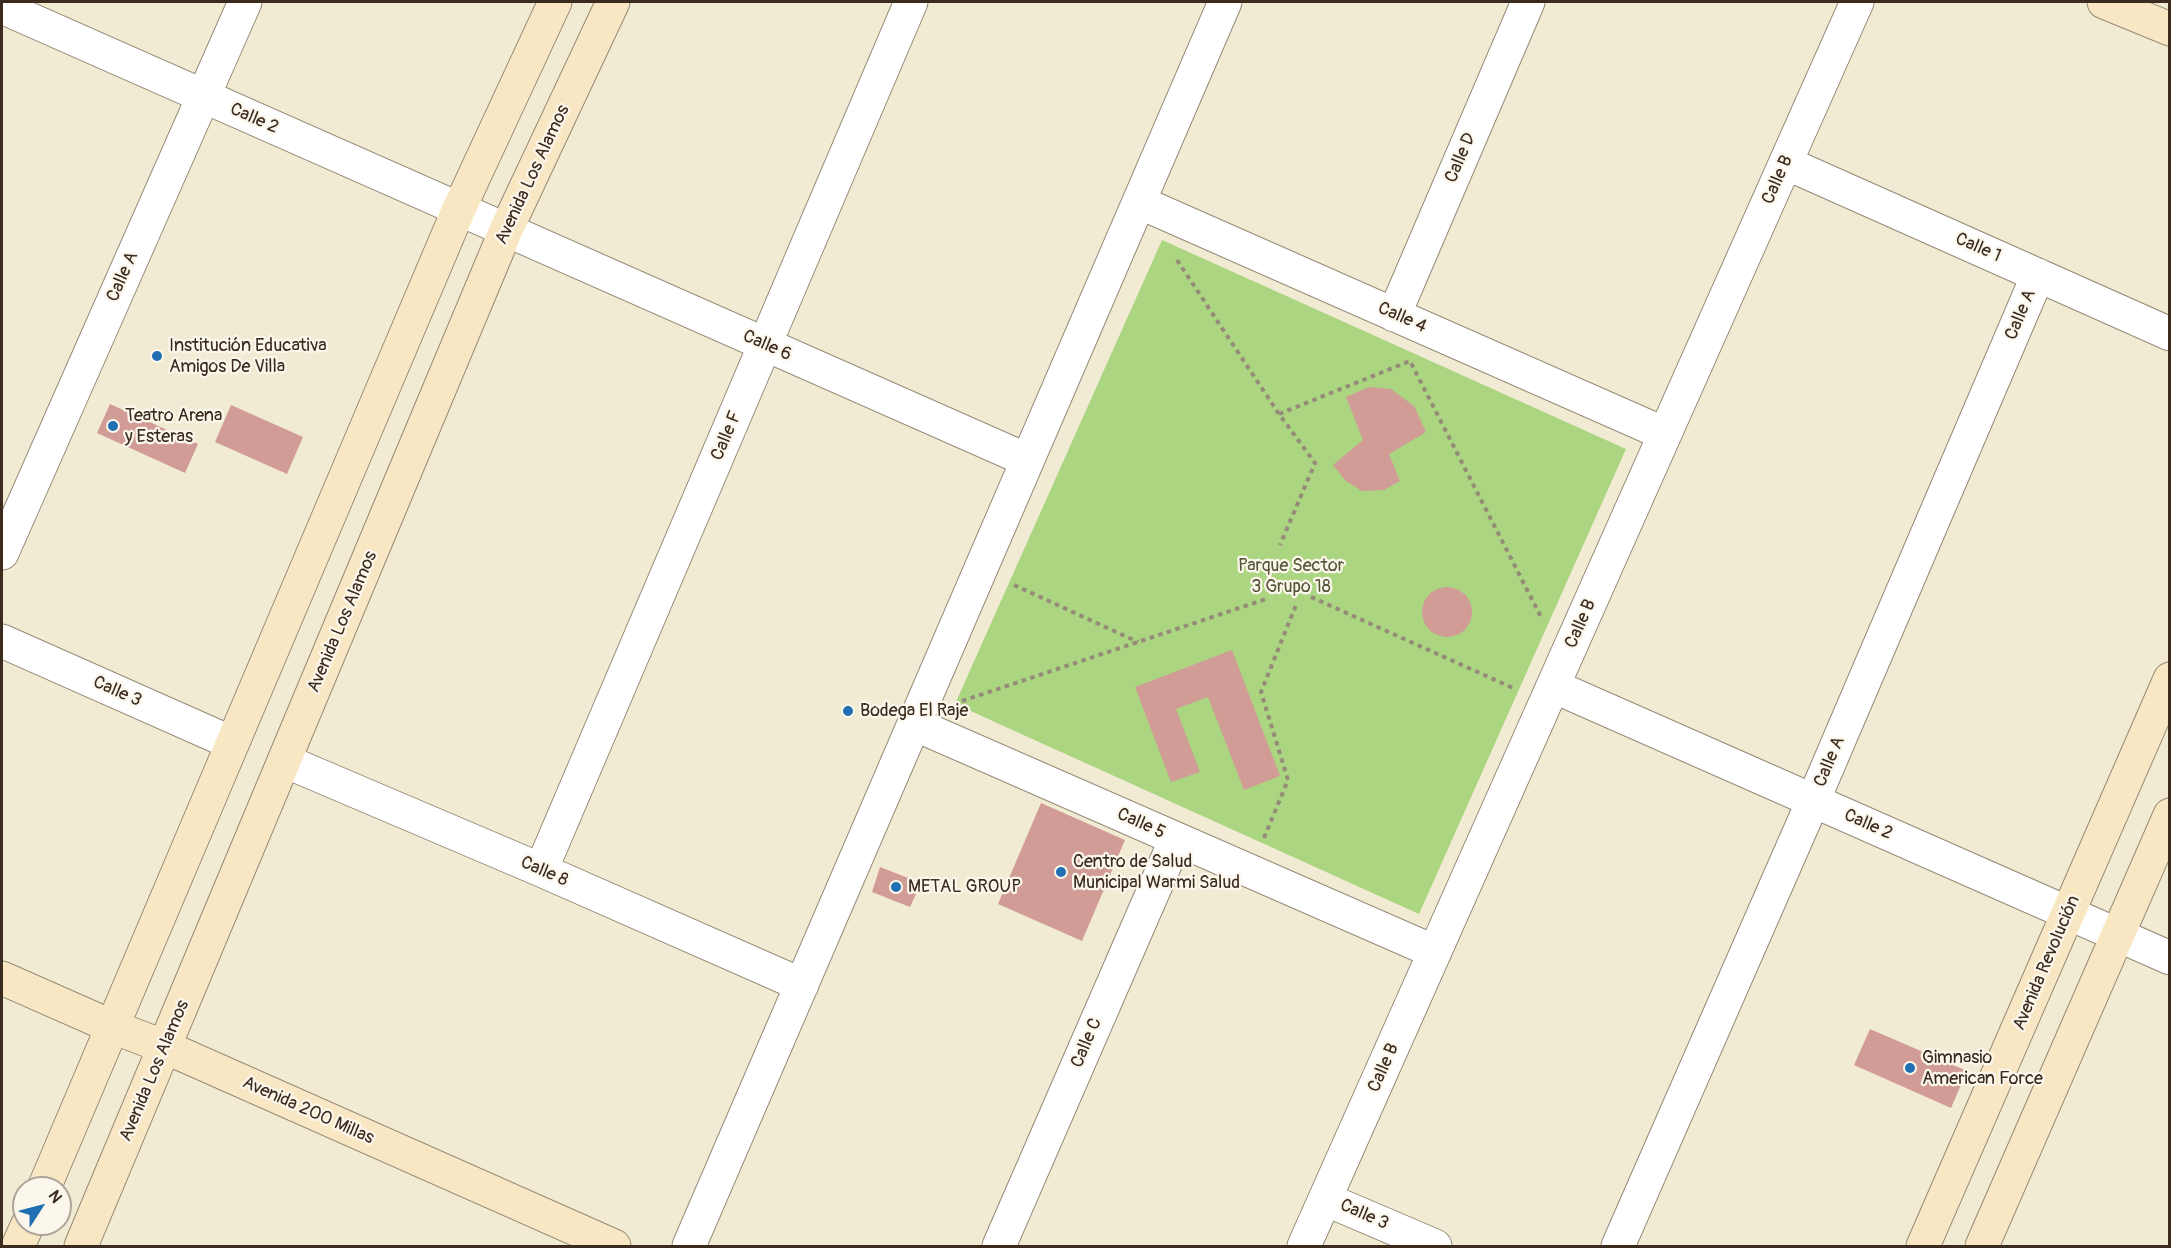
<!DOCTYPE html>
<html>
<head>
<meta charset="utf-8">
<style>
  body { margin:0 }
  #map { position:relative; width:2171px; height:1248px; overflow:hidden; background:#f1ebd3; font-family:Pangolin,sans-serif }
  canvas { display:block }
  .frame { position:absolute; inset:0; border:3px solid #3b2a1e; pointer-events:none }
  .north { position:absolute; left:12px; top:1176px; width:60px; height:60px; box-sizing:border-box; background:#fbf7ec; border:2px solid #aea59a; border-radius:50%; rotate:54deg; font-size:16px; font-weight:700; line-height:24px; text-align:center; color:#3b2a1e }
  .north::after { content:''; display:block; margin:auto; width:21px; height:27px; background:#1f6fb2; clip-path:polygon(50% 0,100% 100%,50% 72%,0 100%) }
</style>
</head>
<body>
<div id="map">
<canvas width="2171" height="1248"></canvas>
<div class="frame"></div>
<div class="north">N</div>
</div>
<script>
const context = document.querySelector('canvas').getContext('2d');
context.lineJoin = 'round';
function fill(path, color) { context.fillStyle = color; context.fill(path, 'evenodd'); }
const poly = rows => new Path2D(rows.map(r => 'M' + r).join(''));
function stroke(path, color, width, dash) { context.strokeStyle = color; context.lineWidth = width; context.lineCap = dash ? 'butt' : 'round'; context.setLineDash(dash || []); context.stroke(path); }
function drawText(font, color, halo, rows, align = 'center') {
  context.font = font + ' Pangolin,sans-serif'; context.lineWidth = 4.5; context.setLineDash([]); context.textBaseline = 'middle'; context.strokeStyle = halo; context.fillStyle = color; for (const [text, x, y, turn = 0] of rows) {
    context.save(); context.translate(x, y); context.rotate((+turn || 0) * Math.PI / 180); context.textAlign = isNaN(turn) ? turn : align; if (halo) context.strokeText(text, 0, 0); context.fillText(text, 0, 0); context.restore();
  }
}
fill(poly([
  [1162,240,1626,449,1419,914,955,704]
]), '#abd581');
fill(poly([
  [1369,387,1391,389,1414,406,1426,432,1389,454,1400,481,1384,490,1362,491,1346,481,1333,465,1363,440,1346,397],
  [110,404,198,444,185,473,97,433],
  [231,405,303,437,287,474,215,442],
  '1422 612a25 25 0 1 1 50 0a25 25 0 1 1-50 0Z',
  [1232,650,1280,776,1244,790,1208,697,1176,709,1200,772,1171,782,1135,687],
  [1041,803,1125,840,1082,941,998,904],
  [880,867,921,883,910,907,872,892],
  [1870,1029,1967,1071,1951,1108,1854,1065]
]), '#d29c96');
const street = poly([
  [2,7,1027,460],
  [1786,163,2170,334],
  [1139,202,1665,434],
  [1394,315,1528,2],
  [2,553,245,2],
  [2,641,232,743],
  [1553,686,2170,958],
  [914,724,1435,952],
  [285,761,541,870,802,985],
  [541,870,911,2],
  [1325,1199,1435,1246],
  [689,1246,1225,2],
  [999,1246,1176,839],
  [1304,1246,1857,2],
  [1618,1246,1813,801,2038,275]
]);
const secondary = poly([
  [2104,2,2170,29],
  [2,978,113,1027,165,1047,614,1246],
  [44,1188,459,209,555,2],
  [18,1246,28,1224],
  [81,1246,506,230,613,2],
  [1923,1246,2170,679],
  [1982,1246,2170,815]
]);
stroke(street, '#968a78', 35);
stroke(secondary, '#968a78', 35);
stroke(poly([
  [1177,260,1279,414,1315,463,1280,545],
  [1279,414,1410,361,1542,619],
  [1014,585,1138,642],
  [1311,597,1513,688],
  [962,701,1269,598],
  [1264,838,1288,780,1261,692,1296,605]
]), '#968a78', 4, [4.5, 4.5]);
stroke(street, '#fff', 33);
stroke(secondary, '#f9e7c3', 33);
for (const [x, y, r, color] of [
  [157,356,6,"#1f6fb2"],
  [113,426,6,"#1f6fb2"],
  [848,711,6,"#1f6fb2"],
  [1061,872,6,"#1f6fb2"],
  [896,887,6,"#1f6fb2"],
  [1910,1068,6,"#1f6fb2"]
]) { const dot = new Path2D(); dot.arc(x, y, r, 0, 2 * Math.PI); context.fillStyle = color; context.fill(dot); stroke(dot, '#fbf7ec', 2); }
drawText('18px', '#3b2a1e', '#fbf7ec', [
  ["Calle 2",254,119,24],
  ["Calle D",1461,158,-67],
  ["Avenida Los Alamos",533,175,-65],
  ["Calle B",1778,180,-66],
  ["Calle 1",1978,248,24],
  ["Calle A",123,277,-66],
  ["Calle A",2021,315,-67],
  ["Calle 4",1402,318,24],
  ["Calle 6",767,346,24],
  ["Calle F",727,436,-67],
  ["Avenida Los Alamos",343,622,-67],
  ["Calle B",1581,624,-66],
  ["Calle 3",117,692,24],
  ["Calle A",1830,762,-67],
  ["Calle 5",1141,824,24],
  ["Calle 2",1868,825,24],
  ["Calle 8",544,872,24],
  ["Avenida Revolución",2047,963,-67],
  ["Calle C",1087,1043,-67],
  ["Calle B",1384,1068,-66],
  ["Avenida Los Alamos",155,1071,-67],
  ["Avenida 200 Millas",308,1111,24],
  ["Calle 3",1364,1215,24]
]);
drawText('18px', '#3b2a1e', '#fbf7ec', [
  ["Institución Educativa",169,346],
  ["Amigos De Villa",169,367],
  ["Teatro Arena",125,416],
  ["y Esteras",125,437],
  ["Bodega El Raje",860,711],
  ["Centro de Salud",1073,862],
  ["Municipal Warmi Salud",1073,883],
  ["METAL GROUP",908,887],
  ["Gimnasio",1922,1058],
  ["American Force",1922,1079]
], 'left');
drawText('18px', '#575537', '#fbf7ec', [
  ["Parque Sector",1291,566],
  ["3 Grupo 18",1291,587]
]);
</script>
</body>
</html>
